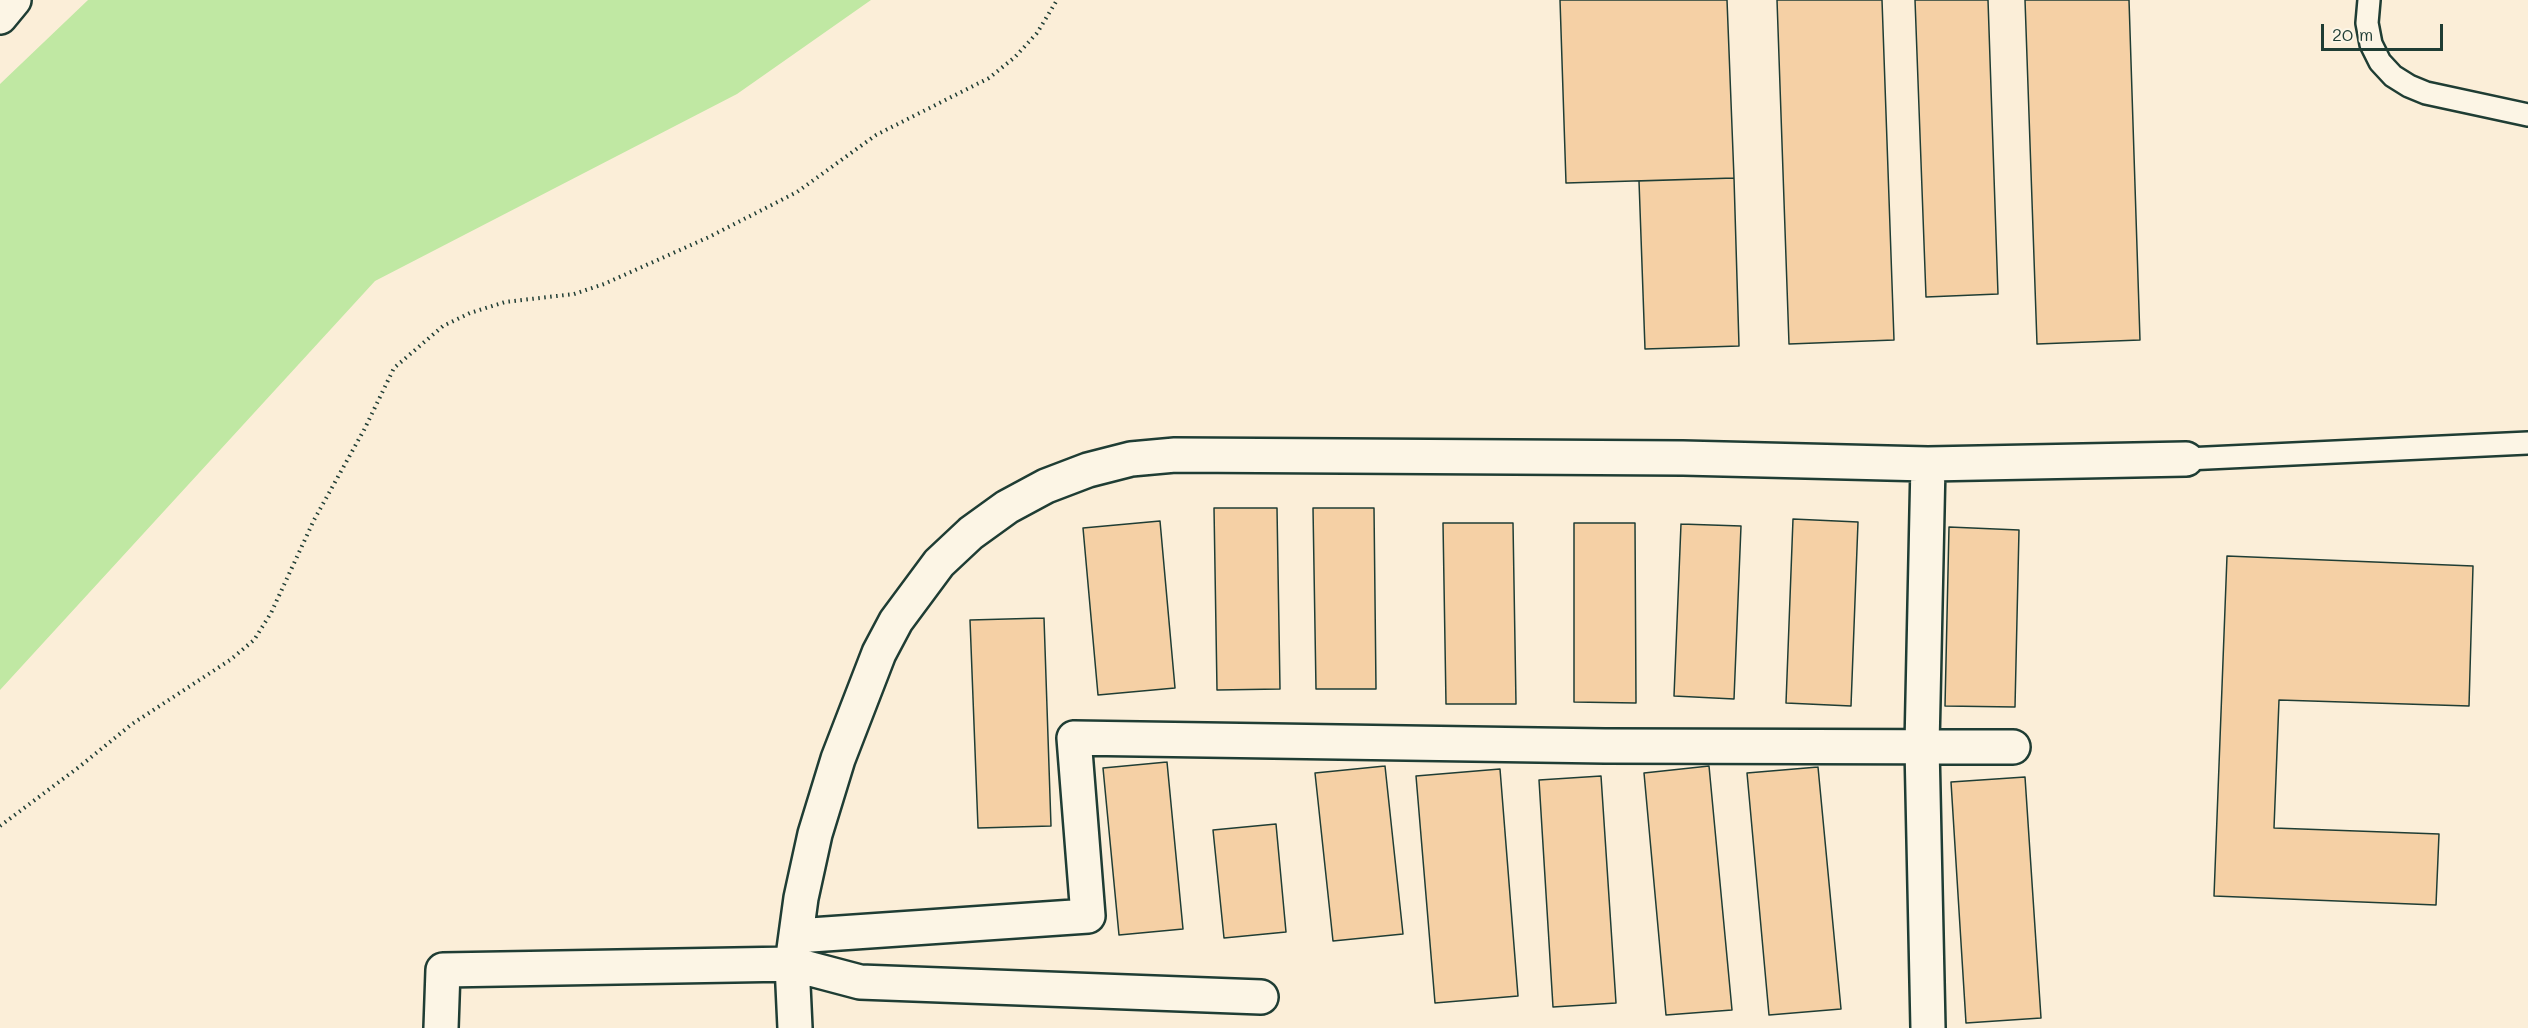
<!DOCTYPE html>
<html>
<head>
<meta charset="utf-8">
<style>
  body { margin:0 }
  #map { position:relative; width:2528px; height:1028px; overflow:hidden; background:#fbeed8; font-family:Mali,sans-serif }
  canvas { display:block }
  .scale { position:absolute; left:2321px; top:24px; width:122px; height:27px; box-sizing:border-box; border:3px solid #1f3d34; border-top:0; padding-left:8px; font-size:18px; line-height:21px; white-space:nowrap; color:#1f3d34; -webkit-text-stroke:4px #fcf5e5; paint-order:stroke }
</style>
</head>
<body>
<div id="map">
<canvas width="2528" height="1028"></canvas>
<div class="scale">20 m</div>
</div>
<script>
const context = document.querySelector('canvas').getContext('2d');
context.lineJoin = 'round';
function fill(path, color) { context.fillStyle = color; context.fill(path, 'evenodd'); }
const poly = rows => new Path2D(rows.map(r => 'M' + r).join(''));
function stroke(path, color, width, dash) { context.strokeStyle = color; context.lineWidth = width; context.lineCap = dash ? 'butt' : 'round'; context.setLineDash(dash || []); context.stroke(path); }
fill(poly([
  [88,0,871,0,737,94,375,281,0,690,0,84]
]), '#c0e8a3');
const building = poly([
  [1560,0,1727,0,1734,178,1566,183,1560,0],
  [1777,0,1882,0,1894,340,1789,344,1777,0],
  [1915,0,1988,0,1998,294,1926,297,1915,0],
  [2025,0,2129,0,2140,340,2037,344,2025,0],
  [1734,178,1739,346,1645,349,1639,181,1734,178],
  [1214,508,1277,508,1280,689,1217,690,1214,508],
  [1313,508,1374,508,1376,689,1316,689,1313,508],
  [1793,519,1858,522,1851,706,1786,703,1793,519],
  [1160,521,1175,688,1098,695,1083,528,1160,521],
  [1443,523,1513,523,1516,704,1446,704,1443,523],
  [1574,523,1635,523,1636,703,1574,702,1574,523],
  [1681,524,1741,526,1734,699,1674,696,1681,524],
  [1949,527,2019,530,2015,707,1945,706,1949,527],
  [2227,556,2473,566,2469,706,2279,700,2274,828,2439,834,2436,905,2214,896,2227,556],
  [1044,618,1051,826,978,828,970,620,1044,618],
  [1167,762,1183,929,1119,935,1103,768,1167,762],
  [1385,766,1403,934,1333,941,1315,773,1385,766],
  [1709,766,1732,1010,1666,1015,1644,773,1709,766],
  [1818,767,1841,1009,1769,1015,1747,773,1818,767],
  [1500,769,1518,996,1435,1003,1416,776,1500,769],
  [1601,776,1616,1003,1553,1007,1539,780,1601,776],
  [2025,777,2041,1018,1966,1023,1951,782,2025,777],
  [1276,824,1286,932,1224,938,1213,830,1276,824]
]);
fill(building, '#f5d0a5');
stroke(building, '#1f3d34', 1.5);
const service = poly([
  [2369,0,2367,23,2371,44,2380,62,2393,76,2409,86,2426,93,2528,115],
  [2186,459,2528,443]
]);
const minor = poly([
  [1928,464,1922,746,1928,1028],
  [796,936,1088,916,1074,738,1605,746,2013,747],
  [441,1028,443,970,792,964,860,982,1261,997],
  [795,1028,792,964,801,898,815,834,838,759,879,653,896,621,939,563,971,533,1007,507,1046,486,1088,470,1131,459,1175,455,1683,458,1928,464,2186,459]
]);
const tertiary = poly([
  [0,17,14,0]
]);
stroke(service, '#1f3d34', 26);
stroke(minor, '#1f3d34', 38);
stroke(tertiary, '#1f3d34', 38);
stroke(poly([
  [0,826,79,767,132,724,230,660,254,640,271,613,314,520,364,430,394,368,443,326,470,313,505,302,574,294,604,284,709,237,797,192,876,135,989,78,1015,57,1037,33,1057,0]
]), '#1f3d34', 4, [1.5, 4.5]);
stroke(service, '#fcf5e5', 21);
stroke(minor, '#fcf5e5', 33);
stroke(tertiary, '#fcf5e5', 33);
</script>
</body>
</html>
